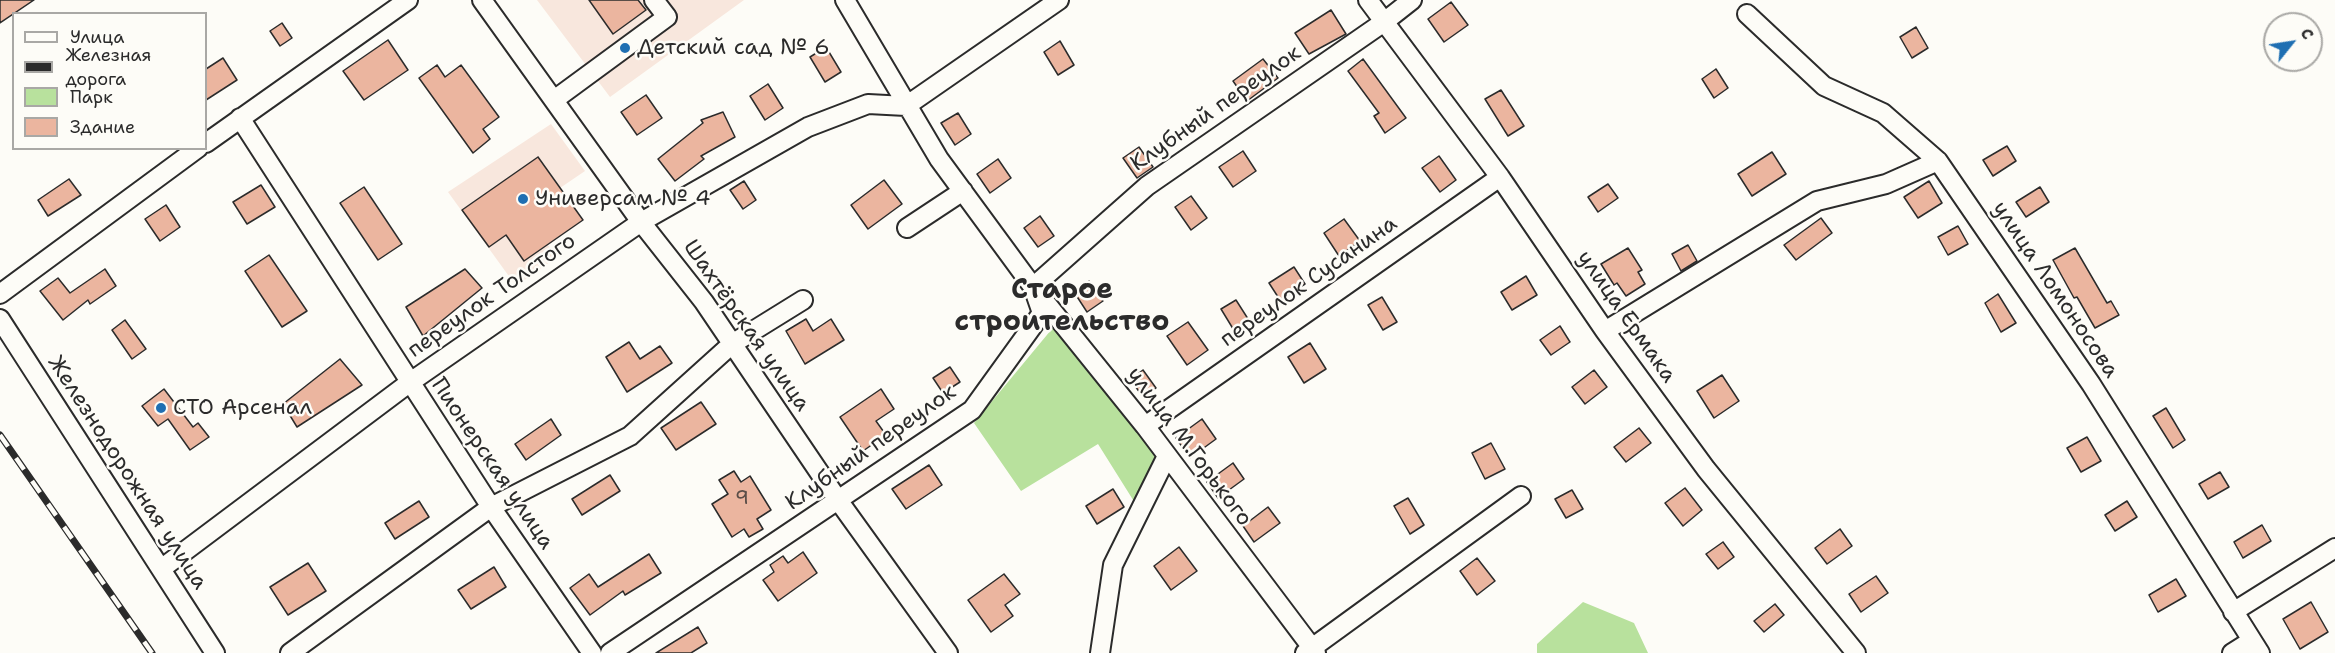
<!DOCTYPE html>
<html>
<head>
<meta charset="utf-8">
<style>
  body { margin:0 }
  #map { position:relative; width:2335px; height:653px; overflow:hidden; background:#fdfcf7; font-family:"Shantell Sans",sans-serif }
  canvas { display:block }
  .legend { position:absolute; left:12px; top:12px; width:195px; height:138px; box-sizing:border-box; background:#fdfcf7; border:2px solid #a9a8a5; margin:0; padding:8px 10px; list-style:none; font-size:18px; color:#2b2b2b }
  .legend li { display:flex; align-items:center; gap:12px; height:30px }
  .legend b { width:30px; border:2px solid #a9a8a5 }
  .north { position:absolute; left:2263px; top:12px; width:60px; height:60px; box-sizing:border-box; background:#fdfcf7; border:2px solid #a9a8a5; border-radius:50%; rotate:60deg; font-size:16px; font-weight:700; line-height:24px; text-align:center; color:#2b2b2b }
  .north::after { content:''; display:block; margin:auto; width:21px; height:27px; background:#1f6fb2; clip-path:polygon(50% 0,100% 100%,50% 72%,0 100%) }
</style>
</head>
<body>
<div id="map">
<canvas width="2335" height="653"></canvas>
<ul class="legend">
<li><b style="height:8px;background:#fdfcf7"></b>Улица</li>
<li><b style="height:8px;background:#2b2b2b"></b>Железная дорога</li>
<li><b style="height:16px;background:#b8e19d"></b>Парк</li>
<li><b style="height:16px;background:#ebb59f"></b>Здание</li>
</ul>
<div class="north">С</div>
</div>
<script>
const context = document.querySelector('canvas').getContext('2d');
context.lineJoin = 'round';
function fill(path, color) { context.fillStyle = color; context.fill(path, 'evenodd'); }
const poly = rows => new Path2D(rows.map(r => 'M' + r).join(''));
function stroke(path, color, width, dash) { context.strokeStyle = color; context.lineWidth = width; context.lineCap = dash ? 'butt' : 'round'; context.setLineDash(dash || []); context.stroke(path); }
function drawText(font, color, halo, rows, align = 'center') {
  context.font = font + ' "Shantell Sans",sans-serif'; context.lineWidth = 5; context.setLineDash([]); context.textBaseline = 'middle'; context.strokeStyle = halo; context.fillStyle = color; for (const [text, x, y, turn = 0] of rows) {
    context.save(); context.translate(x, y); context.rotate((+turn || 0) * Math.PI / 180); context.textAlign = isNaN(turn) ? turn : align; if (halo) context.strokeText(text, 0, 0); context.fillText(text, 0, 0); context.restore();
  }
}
fill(poly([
  [537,0,744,0,610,97],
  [551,124,585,171,560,188,583,220,548,245,557,257,516,286,448,192]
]), '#f8e7dd');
fill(poly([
  [1056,324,1145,432,1155,456,1135,503,1098,444,1021,491,974,423],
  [1583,602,1634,623,1648,653,1537,653,1537,644]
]), '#b8e19d');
const building = poly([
  [0,0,34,0,0,23,0,0],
  [589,0,638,0,646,10,613,34,589,0],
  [1451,2,1468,25,1444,42,1428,19,1451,2],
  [1331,10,1346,34,1309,54,1295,33,1331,10],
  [282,23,292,38,280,46,270,31,282,23],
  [1916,27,1928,48,1912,58,1900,37,1916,27],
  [388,40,408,70,364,100,343,71,388,40],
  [1060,41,1074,65,1058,75,1044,52,1060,41],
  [826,47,841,72,825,82,810,57,826,47],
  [223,58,237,80,206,100,206,69,223,58],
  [1263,59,1278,78,1247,101,1233,81,1263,59],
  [1363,59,1406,118,1385,133,1374,116,1379,113,1348,71,1363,59],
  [437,65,445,77,461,65,499,117,483,129,490,139,473,153,419,78,437,65],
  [1716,69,1728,88,1714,98,1702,79,1716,69],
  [768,84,783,108,765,120,750,96,768,84],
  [1501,90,1524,126,1508,136,1485,99,1501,90],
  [646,95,662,118,637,135,621,112,646,95],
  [723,112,735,137,701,156,704,159,675,181,658,159,703,123,701,120,723,112],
  [958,113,971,134,955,145,941,123,958,113],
  [2007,146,2016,161,1993,176,1983,160,2007,146],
  [1139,147,1153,167,1137,178,1123,158,1139,147],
  [1243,151,1256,171,1233,187,1219,167,1243,151],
  [1772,152,1786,174,1752,196,1738,174,1772,152],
  [1439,156,1456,180,1440,192,1422,168,1439,156],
  [538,157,583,220,524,261,506,235,489,247,462,210,538,157],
  [998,159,1011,178,990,193,977,174,998,159],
  [69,179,81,195,48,216,38,200,69,179],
  [884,180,902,204,868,229,851,205,884,180],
  [744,181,756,200,743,209,730,190,744,181],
  [1929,181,1942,203,1918,218,1904,197,1929,181],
  [1608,184,1618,198,1598,212,1588,197,1608,184],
  [261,185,275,207,247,224,233,202,261,185],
  [364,187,402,244,378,260,340,203,364,187],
  [2040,187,2049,202,2026,217,2016,202,2040,187],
  [1191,196,1207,218,1191,230,1175,207,1191,196],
  [166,205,180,227,160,241,145,219,166,205],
  [1040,216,1054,236,1038,247,1024,228,1040,216],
  [1821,218,1832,233,1796,260,1784,245,1821,218],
  [1344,219,1360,241,1339,256,1324,233,1344,219],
  [1958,226,1968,244,1948,255,1938,237,1958,226],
  [1688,245,1697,261,1681,271,1672,254,1688,245],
  [1628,248,1642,270,1638,272,1645,284,1626,296,1617,283,1614,285,1601,264,1628,248],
  [2075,248,2107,303,2111,301,2119,315,2095,328,2077,297,2074,298,2053,260,2075,248],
  [269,255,307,311,282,327,245,271,269,255],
  [1294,267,1305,284,1280,300,1269,283,1294,267],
  [105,269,116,286,90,304,88,300,63,320,40,291,58,278,70,293,105,269],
  [465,269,482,288,423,336,406,307,465,269],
  [1526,276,1537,295,1512,310,1501,292,1526,276],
  [1089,281,1103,301,1087,312,1074,292,1089,281],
  [1998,294,2016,323,2001,332,1985,303,1998,294],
  [1382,297,1397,322,1383,330,1368,305,1382,297],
  [1236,300,1250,322,1235,332,1221,309,1236,300],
  [806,319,813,331,831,319,844,340,805,364,786,331,806,319],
  [125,320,146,349,132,359,112,330,125,320],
  [1188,322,1208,350,1187,365,1167,336,1188,322],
  [1560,326,1570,342,1551,355,1540,340,1560,326],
  [629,342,640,359,660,346,672,363,627,392,606,357,629,342],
  [1310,343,1326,369,1304,383,1288,357,1310,343],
  [340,359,362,385,297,427,283,404,340,359],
  [950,367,960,382,943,393,933,378,950,367],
  [1143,370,1156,388,1143,397,1130,379,1143,370],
  [1594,370,1607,387,1585,404,1572,387,1594,370],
  [1722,375,1739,401,1714,418,1697,391,1722,375],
  [164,389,193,427,198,423,209,437,190,450,168,419,158,426,142,406,164,389],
  [881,389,894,409,876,421,886,435,863,451,840,417,881,389],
  [701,402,716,424,676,450,661,428,701,402],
  [2166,408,2185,440,2173,448,2153,416,2166,408],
  [551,419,561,435,526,460,515,444,551,419],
  [1202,419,1216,439,1190,458,1176,438,1202,419],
  [1639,428,1651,443,1626,462,1614,447,1639,428],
  [2087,437,2101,461,2081,472,2067,448,2087,437],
  [1491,443,1505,469,1485,479,1472,453,1491,443],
  [1233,463,1244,479,1218,498,1207,482,1233,463],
  [929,465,942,485,906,509,892,489,929,465],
  [734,471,741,482,750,476,771,510,757,519,763,529,749,537,744,529,732,537,712,504,728,494,719,480,734,471],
  [2220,472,2229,487,2208,499,2199,484,2220,472],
  [610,475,620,491,582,515,572,499,610,475],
  [1685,488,1702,510,1683,526,1665,503,1685,488],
  [1113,489,1124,507,1097,524,1086,506,1113,489],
  [1572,490,1583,509,1566,518,1555,499,1572,490],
  [1408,498,1424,525,1410,534,1394,506,1408,498],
  [419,501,429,517,395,539,385,523,419,501],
  [2127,501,2137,517,2115,531,2105,515,2127,501],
  [1268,507,1280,523,1254,542,1243,526,1268,507],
  [2262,525,2271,541,2243,558,2234,542,2262,525],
  [1840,529,1852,546,1827,564,1815,548,1840,529],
  [1723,542,1734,557,1718,569,1706,554,1723,542],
  [1179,547,1197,571,1171,590,1154,566,1179,547],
  [803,552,817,573,778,601,763,580,774,572,770,565,783,556,788,563,803,552],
  [649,554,661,573,625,595,623,591,590,615,570,588,589,574,598,587,649,554],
  [1477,558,1495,581,1477,595,1460,571,1477,558],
  [308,563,326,591,288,615,270,587,308,563],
  [494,567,506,587,471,609,458,590,494,567],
  [1004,574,1020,594,1005,605,1013,616,991,632,968,600,1004,574],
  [1876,576,1888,593,1861,612,1849,594,1876,576],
  [2176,579,2186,596,2158,612,2149,595,2176,579],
  [2311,602,2328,632,2300,649,2283,619,2311,602],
  [1775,604,1784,615,1764,632,1754,621,1775,604],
  [698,627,707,643,691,653,656,653,698,627]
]);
fill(building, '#ebb59f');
stroke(building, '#2b2b2b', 1.5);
const minor = poly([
  [482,0,641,222,704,302,838,500,948,653],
  [845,0,939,159,1033,287,1145,426,1316,653],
  [1368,0,1500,177,1605,331,1706,469,1856,653],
  [1747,14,1824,86,1883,113,1938,161,2091,384,2260,653],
  [554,100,667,17,654,0],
  [240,118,491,507,592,653],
  [206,143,408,0],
  [907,228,963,191],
  [0,294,198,148],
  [0,319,215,653],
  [1605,331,1817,201,1886,184,1938,161],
  [1145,426,1500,177],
  [161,569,409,383,641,222,808,127,868,104,906,106,1059,0],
  [2233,612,2335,548],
  [290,653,491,507,630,436,732,344,803,300],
  [610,653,972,410,1042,313,1033,287,1147,186,1384,22,1412,0],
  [1100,653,1113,565,1167,456],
  [1305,653,1521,496],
  [2232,653,2251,641]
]);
stroke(minor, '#2b2b2b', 22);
stroke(minor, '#fdfcf7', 18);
const rail = poly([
  [0,435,152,653]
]);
stroke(rail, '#2b2b2b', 7);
stroke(rail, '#fdfcf7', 4.5, [14]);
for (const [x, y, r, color] of [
  [625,48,6,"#1f6fb2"],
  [523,199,6,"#1f6fb2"],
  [161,408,6,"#1f6fb2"]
]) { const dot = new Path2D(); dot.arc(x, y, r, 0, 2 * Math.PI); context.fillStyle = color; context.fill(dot); stroke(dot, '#fdfcf7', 2); }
drawText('20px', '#5b4e48', null, [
  ["9",742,499]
]);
drawText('22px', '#2b2b2b', '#fdfcf7', [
  ["Детский сад № 6",637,48],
  ["Универсам № 4",535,199],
  ["СТО Арсенал",173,408]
], 'left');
drawText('22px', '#2b2b2b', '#fdfcf7', [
  ["Клубный переулок",1216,109,-35],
  ["переулок Сусанина",1309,282,-35],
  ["улица Ломоносова",2055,290,56],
  ["переулок Толстого",492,296,-35],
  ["улица Ермака",1626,317,55],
  ["Шахтёрская улица",746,326,55],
  ["улица М.Горького",1189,447,53],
  ["Клубный переулок",871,448,-35],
  ["Пионерская улица",492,464,56],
  ["Железнодорожная улица",127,473,57]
]);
drawText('bold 28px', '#2b2b2b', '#fdfcf7', [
  ["Старое",1062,291],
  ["строительство",1062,323]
]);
</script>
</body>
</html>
